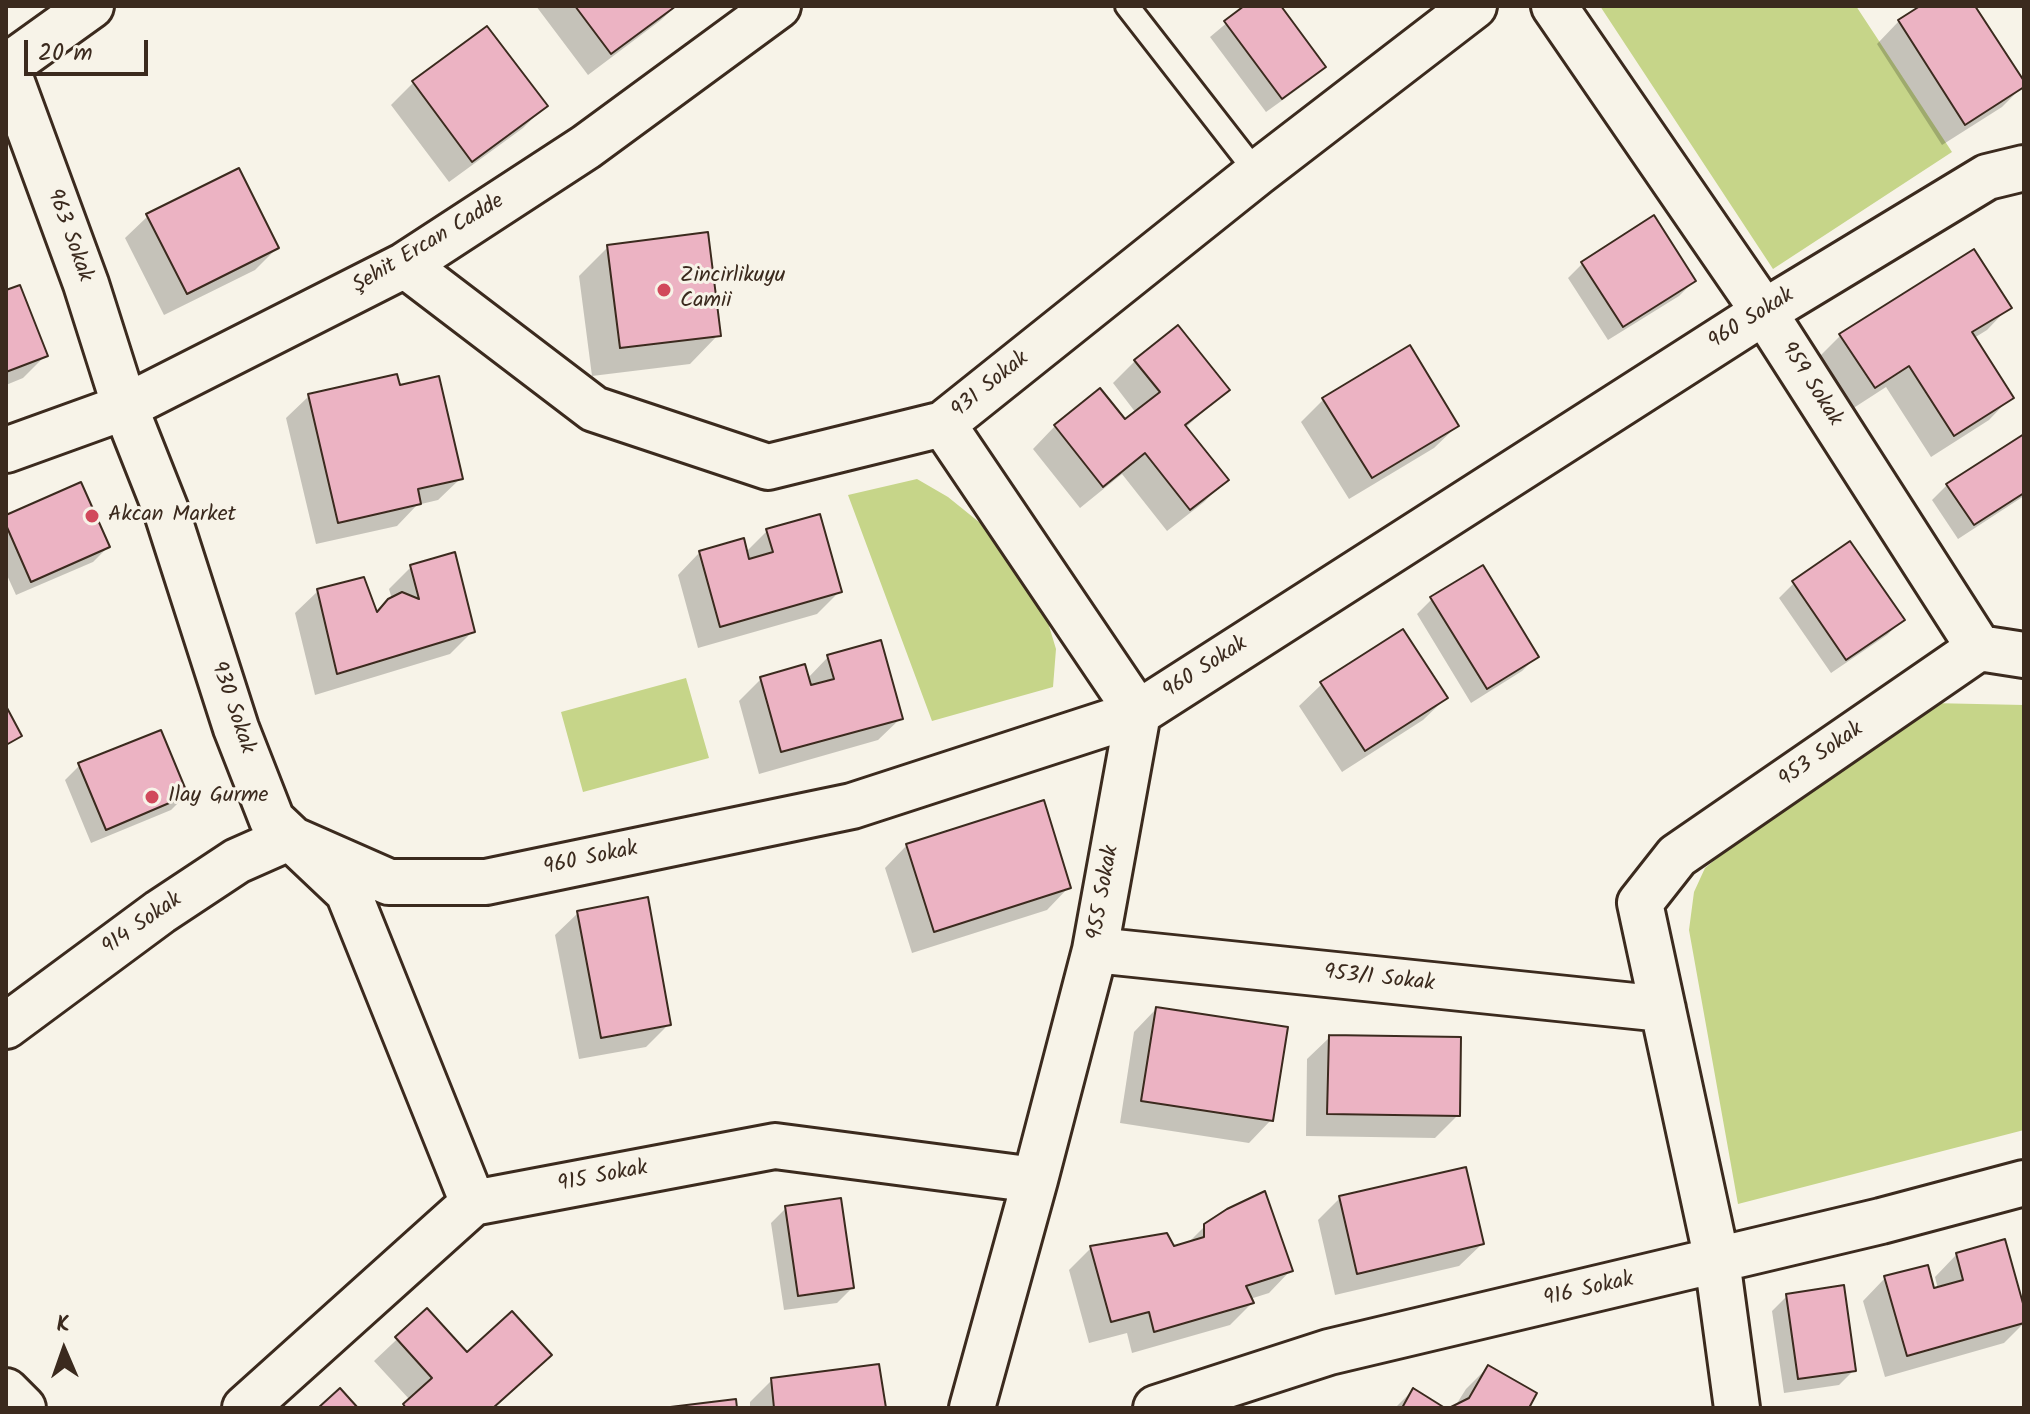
<!DOCTYPE html>
<html>
<head>
<meta charset="utf-8">
<style>
  body { margin:0 }
  #map { position:relative; width:2030px; height:1414px; overflow:hidden; background:#f7f3e8; font-family:Kalam,sans-serif }
  canvas { display:block }
  .frame { position:absolute; inset:0; border:8px solid #3b2a1e; pointer-events:none }
  .north { position:absolute; left:24px; top:1310px; width:80px; height:80px; -webkit-text-stroke:6px #f7f3e8; paint-order:stroke; rotate:358deg; font-size:22px; font-weight:700; line-height:32px; text-align:center; color:#3b2a1e }
  .north::after { content:''; display:block; margin:auto; width:28px; height:36px; background:#3b2a1e; clip-path:polygon(50% 0,100% 100%,50% 72%,0 100%) }
  .scale { position:absolute; left:24px; top:40px; width:124px; height:36px; box-sizing:border-box; border:4px solid #3b2a1e; border-top:0; padding-left:10px; font-size:24px; line-height:28px; white-space:nowrap; color:#3b2a1e; -webkit-text-stroke:6px #f7f3e8; paint-order:stroke }
</style>
</head>
<body>
<div id="map">
<canvas width="2030" height="1414"></canvas>
<div class="frame"></div>
<div class="north">K</div>
<div class="scale">20 m</div>
</div>
<script>
const context = document.querySelector('canvas').getContext('2d');
context.lineJoin = 'round';
function fill(path, color) { context.fillStyle = color; context.fill(path, 'evenodd'); }
const poly = rows => new Path2D(rows.map(r => 'M' + r).join(''));
function stroke(path, color, width, dash) { context.strokeStyle = color; context.lineWidth = width; context.lineCap = dash ? 'butt' : 'round'; context.setLineDash(dash || []); context.stroke(path); }
function drawText(font, color, halo, rows, align = 'center') {
  context.font = font + ' Kalam,sans-serif'; context.lineWidth = 6; context.setLineDash([]); context.textBaseline = 'middle'; context.strokeStyle = halo; context.fillStyle = color; for (const [text, x, y, turn = 0] of rows) {
    context.save(); context.translate(x, y); context.rotate((+turn || 0) * Math.PI / 180); context.textAlign = isNaN(turn) ? turn : align; if (halo) context.strokeText(text, 0, 0); context.fillText(text, 0, 0); context.restore();
  }
}
fill(poly([
  [1600,6,1856,6,1952,152,1773,269],
  [917,479,948,497,1000,539,1043,606,1056,649,1053,687,932,721,848,495],
  [686,678,709,758,583,792,561,712],
  [1930,703,2024,705,2024,1130,1738,1204,1689,930,1694,892,1705,868,1810,782]
]), '#c6d589');
fill(poly([
  [536,6,676,6,661,20,588,75],
  [1247,6,1279,6,1324,66,1309,81,1266,112,1210,37],
  [1924,6,1973,6,2024,85,2002,107,1942,145,1877,44,1899,21],
  [413,83,545,106,523,128,449,182,391,105],
  [148,216,277,248,255,270,164,315,125,238],
  [608,247,718,335,690,364,592,376,579,276],
  [1583,263,1694,281,1679,296,1608,340,1568,278],
  [6,292,45,356,23,378,6,385],
  [2009,307,1987,330,1974,338,2011,397,1989,420,1931,457,1886,387,1852,409,1819,357,1841,335],
  [1135,361,1227,390,1185,428,1226,480,1204,502,1167,531,1122,474,1080,508,1033,449,1055,426,1100,391,1125,422,1136,413,1113,383],
  [398,388,461,478,438,500,417,505,397,526,316,544,286,418,309,396],
  [1324,399,1457,426,1434,448,1349,499,1301,422],
  [2024,436,2024,496,1958,539,1932,500,1947,485],
  [6,517,108,547,93,562,16,595,6,573],
  [767,531,839,592,817,614,698,648,678,575,700,552,746,552],
  [411,567,473,631,450,654,315,695,295,613,318,591,375,614,392,599,389,589],
  [1794,583,1902,620,1887,635,1831,673,1779,598],
  [1432,599,1537,656,1522,671,1471,703,1417,614],
  [828,657,901,718,878,740,759,774,739,701,761,679,807,679],
  [1322,684,1446,698,1423,720,1342,772,1299,706],
  [80,765,186,795,171,810,91,843,65,780],
  [907,845,1069,887,1047,910,912,953,885,868],
  [578,913,669,1024,646,1047,579,1059,555,935],
  [1156,1009,1271,1120,1249,1143,1120,1123,1134,1032],
  [1330,1037,1458,1115,1435,1138,1306,1136,1307,1059],
  [1340,1198,1482,1244,1459,1266,1335,1295,1318,1220],
  [786,1208,852,1288,837,1303,784,1310,771,1223],
  [1205,1226,1291,1270,1269,1293,1250,1299,1252,1303,1230,1325,1132,1353,1127,1333,1089,1343,1069,1270,1091,1248,1173,1248,1187,1244],
  [1957,1254,2024,1314,2024,1323,2004,1343,1885,1377,1863,1301,1885,1278,1933,1290,1938,1289,1935,1277],
  [1787,1296,1854,1370,1839,1385,1784,1393,1772,1311],
  [427,1311,493,1408,401,1408,410,1400,374,1361],
  [1488,1367,1526,1408,1454,1408,1466,1389],
  [772,1380,884,1408,750,1408,750,1402],
  [1413,1390,1441,1408,1395,1408]
]), '#0003');
const building = poly([
  [575,6,676,6,611,54,575,6],
  [1244,6,1281,6,1326,67,1282,99,1224,21,1244,6],
  [1920,6,1975,6,2024,81,2024,87,1965,125,1898,20,1920,6],
  [487,26,548,106,472,162,412,81,487,26],
  [239,168,279,248,187,294,146,214,239,168],
  [1654,215,1696,281,1623,327,1581,262,1654,215],
  [708,232,721,336,620,348,607,245,708,232],
  [1974,249,2012,308,1972,332,2014,398,1954,436,1909,366,1875,388,1839,334,1974,249],
  [20,285,48,356,6,372,6,290,20,285],
  [1178,325,1230,390,1185,425,1229,480,1190,510,1145,453,1103,487,1054,425,1100,388,1125,419,1160,392,1134,360,1178,325],
  [1410,345,1459,426,1372,478,1322,398,1410,345],
  [397,374,400,385,439,376,463,479,418,489,421,504,338,523,308,394,397,374],
  [2024,434,2024,493,1974,525,1946,484,2024,434],
  [81,482,110,547,31,582,6,525,6,515,81,482],
  [820,514,842,592,720,627,699,551,744,538,749,559,773,552,766,529,820,514],
  [1850,541,1905,620,1846,660,1792,581,1850,541],
  [455,552,475,632,337,674,317,589,364,577,377,612,388,599,402,592,419,599,410,565,455,552],
  [1483,565,1539,657,1487,689,1430,597,1483,565],
  [1403,629,1448,698,1365,751,1320,682,1403,629],
  [881,640,903,719,781,752,760,677,805,664,811,685,834,679,827,655,881,640],
  [6,706,22,736,6,745,6,706],
  [161,730,188,795,106,830,78,763,161,730],
  [1044,800,1071,888,934,932,906,844,1044,800],
  [648,897,671,1025,601,1038,577,911,648,897],
  [1156,1007,1288,1027,1273,1121,1141,1101,1156,1007],
  [1329,1035,1461,1037,1460,1116,1327,1114,1329,1035],
  [1466,1167,1484,1244,1357,1274,1339,1196,1466,1167],
  [1265,1191,1293,1271,1246,1286,1254,1303,1154,1332,1149,1312,1111,1322,1090,1246,1167,1233,1174,1246,1204,1237,1204,1224,1227,1209,1265,1191],
  [841,1198,854,1288,798,1296,785,1206,841,1198],
  [2005,1239,2024,1307,2024,1323,1907,1356,1884,1276,1928,1265,1934,1288,1963,1280,1956,1253,2005,1239],
  [1844,1285,1856,1371,1798,1379,1786,1294,1844,1285],
  [427,1308,467,1352,512,1311,552,1355,493,1408,406,1408,403,1404,432,1378,395,1337,427,1308],
  [879,1364,886,1408,774,1408,771,1378,879,1364],
  [1488,1365,1537,1393,1529,1408,1449,1408,1469,1398,1488,1365],
  [340,1388,358,1408,318,1408,340,1388],
  [1413,1388,1445,1408,1402,1408,1413,1388],
  [736,1399,737,1408,662,1408,736,1399]
]);
fill(building, '#ecb3c3');
stroke(building, '#3b2a1e', 2);
const service = poly([
  [1127,6,1257,173]
]);
const minor = poly([
  [1554,6,1764,312,1979,648],
  [6,66,86,284,125,407,167,513,236,728,272,820,348,892,473,1203],
  [6,67,91,6],
  [405,265,594,409,768,467,943,424,1257,173,1474,6],
  [943,424,1138,713,1095,950,1035,1180,972,1408],
  [6,450,125,407,405,265,586,147,778,6],
  [289,838,389,882,486,882,852,806,1138,713,1764,312,1987,177,2024,168],
  [1095,950,1663,1009],
  [6,1026,160,912,237,861,289,838],
  [6,1391,23,1408],
  [245,1408,473,1203,775,1146,1035,1180],
  [1156,1408,1329,1352,1881,1221,2024,1183],
  [1737,1408,1717,1260,1640,903,1677,856,1979,648,2024,655]
]);
stroke(service, '#3b2a1e', 28);
stroke(minor, '#3b2a1e', 50);
stroke(service, '#f7f3e8', 22);
stroke(minor, '#f7f3e8', 44);
for (const [x, y, r, color] of [
  [664,290,8,"#d1495b"],
  [92,516,8,"#d1495b"],
  [152,797,8,"#d1495b"]
]) { const dot = new Path2D(); dot.arc(x, y, r, 0, 2 * Math.PI); context.fillStyle = color; context.fill(dot); stroke(dot, '#f7f3e8', 3); }
drawText('22px', '#3b2a1e', '#f7f3e8', [
  ["963 Sokak",68,236,70],
  ["Şehit Ercan Cadde",429,245,-31],
  ["960 Sokak",1752,320,-32],
  ["959 Sokak",1810,385,57],
  ["931 Sokak",991,386,-39],
  ["960 Sokak",1206,669,-33],
  ["930 Sokak",231,708,71],
  ["953 Sokak",1822,756,-35],
  ["960 Sokak",591,860,-12],
  ["955 Sokak",1105,893,-80],
  ["914 Sokak",143,925,-35],
  ["953/1 Sokak",1379,980,6],
  ["915 Sokak",603,1178,-11],
  ["916 Sokak",1589,1291,-13]
]);
drawText('22px', '#3b2a1e', '#f7f3e8', [
  ["Zincirlikuyu",680,277],
  ["Camii",680,302],
  ["Akcan Market",108,516],
  ["Ilay Gurme",168,797]
], 'left');
</script>
</body>
</html>
